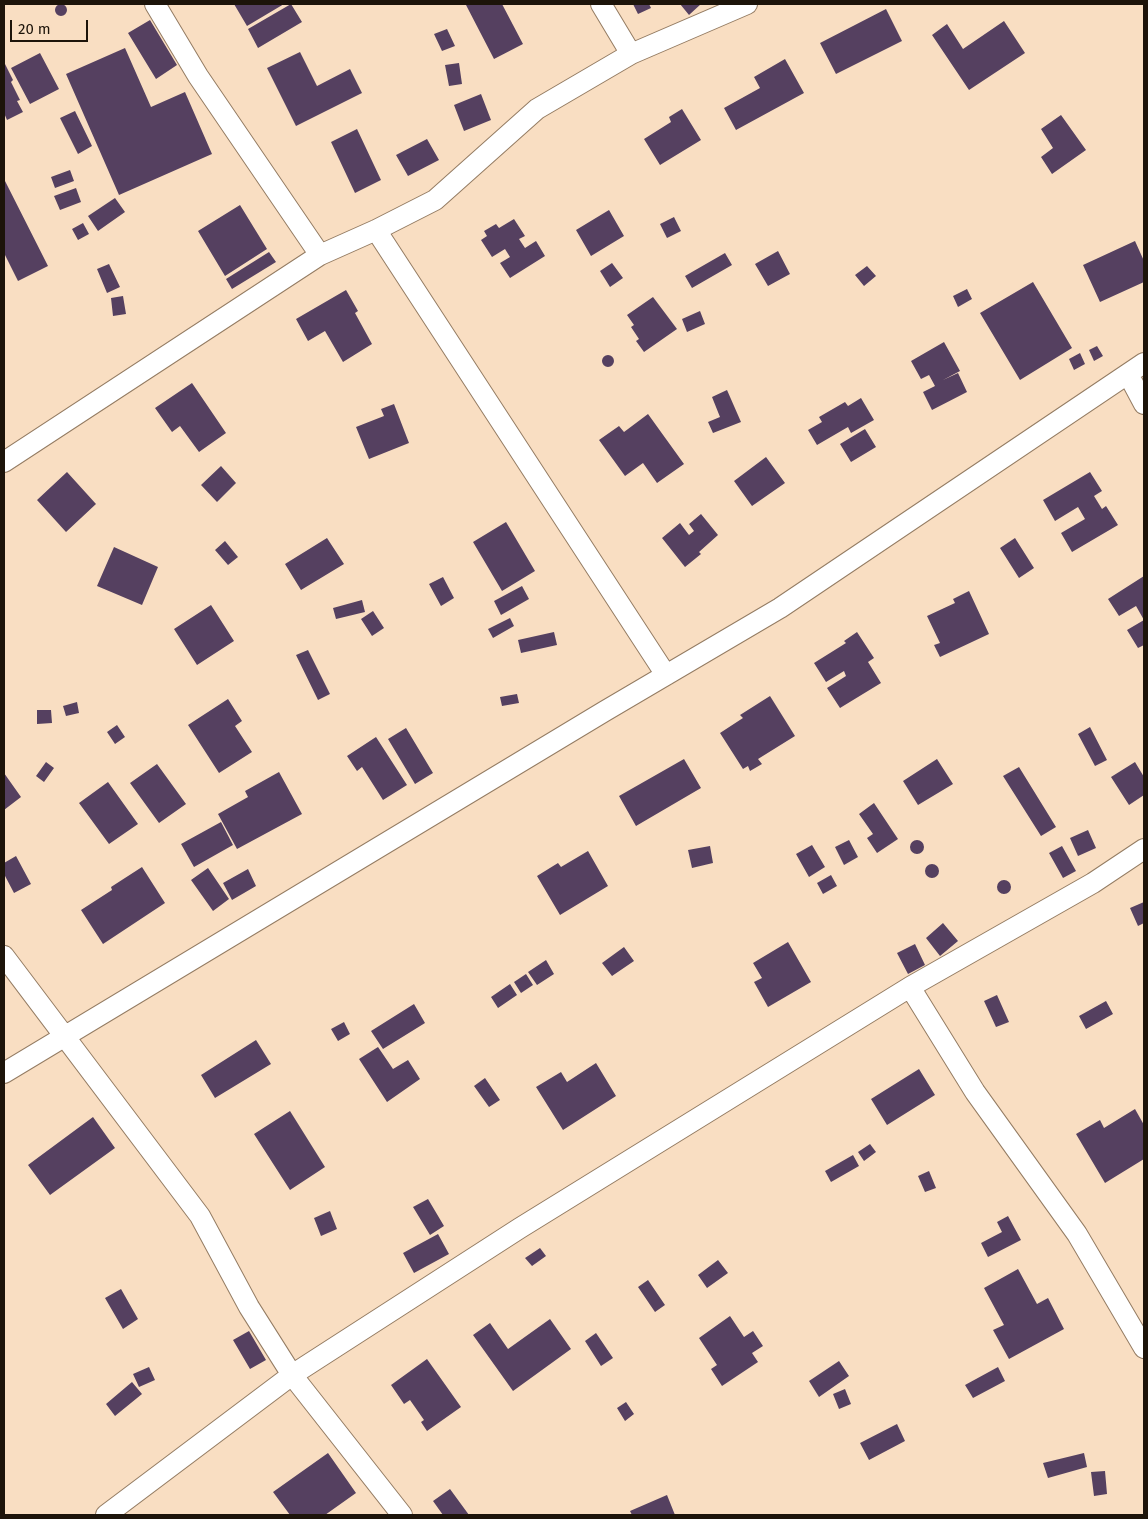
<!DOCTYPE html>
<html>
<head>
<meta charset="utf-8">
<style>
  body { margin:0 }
  #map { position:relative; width:1148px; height:1519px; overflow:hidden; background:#f9dec2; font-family:"Fira Sans",sans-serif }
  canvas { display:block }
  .frame { position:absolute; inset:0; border:5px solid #1d140a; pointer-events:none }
  .scale { position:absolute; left:10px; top:20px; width:78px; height:22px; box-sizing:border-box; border:2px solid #1d140a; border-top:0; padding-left:6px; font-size:15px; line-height:18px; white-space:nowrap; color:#1d140a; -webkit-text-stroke:4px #f9dec2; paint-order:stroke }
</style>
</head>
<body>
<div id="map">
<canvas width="1148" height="1519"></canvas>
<div class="frame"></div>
<div class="scale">20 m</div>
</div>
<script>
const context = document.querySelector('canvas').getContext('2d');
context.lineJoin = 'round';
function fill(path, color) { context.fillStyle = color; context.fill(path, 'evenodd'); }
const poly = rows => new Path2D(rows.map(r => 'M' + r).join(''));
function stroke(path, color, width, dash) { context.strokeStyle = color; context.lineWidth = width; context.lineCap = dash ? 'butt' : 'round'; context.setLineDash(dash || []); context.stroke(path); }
fill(poly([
  [234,4,284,4,247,26],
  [291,4,302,22,258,48,248,29],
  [469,4,502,4,523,44,494,59,466,5],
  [633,4,649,4,651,8,638,14],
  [680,4,701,4,689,15],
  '55 10a6 6 0 1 1 12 0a6 6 0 1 1-12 0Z',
  [886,9,902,41,836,74,820,43],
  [150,20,177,65,156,79,128,33],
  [1004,21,1025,53,969,90,932,35,947,24,963,49],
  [447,29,455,46,442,51,434,34],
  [125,48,151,107,185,92,212,154,119,195,66,74],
  [300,52,317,86,350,69,362,93,296,126,267,68],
  [40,53,59,89,30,104,11,68],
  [785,59,804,93,736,130,724,108,760,88,754,77],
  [4,62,13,80,11,82,20,100,17,101,23,112,7,120,4,113],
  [459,63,462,84,449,86,445,65],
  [481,94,491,120,464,131,454,105],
  [682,109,701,140,660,165,644,139,671,122,669,117],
  [75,111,92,146,78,154,60,118],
  [1061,115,1086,150,1052,174,1041,157,1053,148,1041,129],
  [357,129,381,180,355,193,331,142],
  [427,139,439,160,408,176,396,155],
  [70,170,74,181,55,188,51,177],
  [4,179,48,266,18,281,4,253],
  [76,188,81,202,60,210,54,196],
  [115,198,125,212,98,231,88,216],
  [240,205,267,249,225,276,198,231],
  [609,210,624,236,591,256,576,230],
  [674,217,681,231,667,238,660,224],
  [514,219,525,236,519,239,525,248,536,241,545,256,510,278,500,263,510,257,505,249,492,257,481,240,487,236,484,231,496,224,499,228],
  [83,223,89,234,78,240,72,229],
  [1135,241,1144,261,1144,282,1100,302,1083,265],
  [778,251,790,274,768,286,755,264],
  [269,252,276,262,232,289,226,279],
  [725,253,732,265,692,288,685,276],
  [612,263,623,278,610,287,600,271],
  [109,264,120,287,107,293,97,269],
  [867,266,876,276,864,286,855,275],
  [1033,282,1072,348,1020,380,980,313],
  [967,289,972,299,958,307,953,296],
  [346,290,358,311,355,313,372,344,343,362,325,331,308,341,296,319],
  [123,296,126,314,113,316,111,298],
  [653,297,677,329,644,352,636,341,639,339,631,327,634,325,627,315],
  [700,311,705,324,687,332,682,319],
  [944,342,960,371,943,380,958,373,967,392,932,410,923,392,935,386,929,375,921,379,911,361],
  [1097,346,1103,356,1094,361,1089,350],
  [1080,353,1085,364,1074,370,1069,359],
  '602 361a6 6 0 1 1 12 0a6 6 0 1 1-12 0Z',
  [192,383,226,433,199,452,180,426,172,432,155,408],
  [727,390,741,422,713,433,708,422,720,417,712,397],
  [861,398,874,420,851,433,848,427,817,445,808,430,822,422,819,417,845,402,848,406],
  [394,404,409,443,369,459,356,427,384,416,381,409],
  [648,414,684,464,657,483,643,463,625,476,599,440,619,426,624,432],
  [865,429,876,447,851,462,840,444],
  [766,457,785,483,752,506,734,481],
  [221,466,236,483,217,502,201,485],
  [67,472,96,504,66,532,37,500],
  [1090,472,1102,491,1094,496,1102,509,1106,506,1118,525,1072,552,1061,533,1085,519,1078,507,1055,521,1043,500],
  [701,514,718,535,699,552,701,554,685,567,662,538,680,523,689,535,694,531,689,524],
  [506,522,535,571,502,591,473,542],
  [327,538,344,564,301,590,285,564],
  [1015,538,1034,568,1019,578,1000,548],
  [225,541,238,557,228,565,215,550],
  [114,547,158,567,142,605,97,586],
  [1144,576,1144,645,1138,648,1127,630,1144,620,1136,606,1119,616,1108,599],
  [443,577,454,598,441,606,429,584],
  [522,586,529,599,501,615,494,601],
  [969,591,989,634,940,657,934,645,940,643,927,616,955,603,953,599],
  [362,600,365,612,336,619,333,608],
  [211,605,234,641,197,665,174,629],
  [373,611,384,628,372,636,361,619],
  [510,618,514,626,493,638,488,629],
  [554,632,557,645,521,653,518,640],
  [857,632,874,658,868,662,881,683,840,708,827,688,846,676,844,671,826,682,814,663,846,643,844,641],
  [308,650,330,694,318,700,296,655],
  [517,694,519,703,502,706,500,697],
  [770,696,795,736,758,759,762,764,750,771,748,766,743,769,720,733,743,718,740,715],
  [228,699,242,721,235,726,252,752,219,773,188,725],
  [77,702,79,713,66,716,63,706],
  [37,710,51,710,52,723,37,724],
  [117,725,125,737,115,744,107,732],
  [1090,727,1107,760,1095,766,1078,734],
  [406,728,433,773,415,784,388,739],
  [376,737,407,785,383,800,362,767,357,771,347,756],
  [684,759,701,788,636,826,619,796],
  [937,759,953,784,918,805,903,781],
  [46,762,54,768,44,782,36,776],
  [1135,762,1144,777,1144,795,1129,805,1111,777],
  [157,764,186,804,159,823,130,783],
  [1019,767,1056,827,1041,836,1003,776],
  [279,772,302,814,237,849,218,814,248,797,245,791],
  [4,773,21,797,4,810],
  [108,782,138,824,109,844,79,803],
  [874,803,898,839,877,853,867,838,873,834,859,814],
  [221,822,233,845,194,867,181,844],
  [1088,830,1096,848,1078,856,1070,838],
  '910 847a7 7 0 1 1 14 0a7 7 0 1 1-14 0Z',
  [849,840,858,857,844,865,835,847],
  [812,845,825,867,809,877,796,854],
  [710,846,713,863,692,868,688,850],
  [1062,846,1076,871,1063,878,1049,853],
  [588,851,608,886,560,915,537,876,558,863,561,867],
  [16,856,31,884,14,893,4,874,4,863],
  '925 871a7 7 0 1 1 14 0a7 7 0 1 1-14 0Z',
  [142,867,165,903,103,944,81,910,112,890,111,887],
  [208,868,229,899,213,911,191,880],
  [248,869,256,886,232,900,223,883],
  [831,875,837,886,823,894,817,883],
  '997 887a7 7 0 1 1 14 0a7 7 0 1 1-14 0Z',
  [1144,902,1144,923,1138,926,1130,908],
  [943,923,958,941,940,956,926,938],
  [788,942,811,982,768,1007,754,982,762,978,753,963],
  [915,944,925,965,908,974,897,953],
  [624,947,634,961,612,976,602,963],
  [546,960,554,974,537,985,528,972],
  [526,974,533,985,521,993,514,982],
  [510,984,517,995,498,1008,491,997],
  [997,995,1009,1022,996,1027,984,1001],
  [1106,1001,1113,1014,1086,1029,1079,1016],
  [414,1004,425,1023,383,1049,371,1031],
  [344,1022,350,1034,338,1041,331,1029],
  [256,1040,271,1064,215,1098,201,1075],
  [378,1047,393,1069,408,1060,420,1079,387,1102,359,1059],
  [596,1063,616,1096,563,1130,536,1087,561,1072,567,1082],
  [919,1069,935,1095,887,1125,871,1099],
  [485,1078,500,1100,489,1107,474,1086],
  [1135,1109,1144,1125,1144,1159,1105,1183,1076,1134,1100,1120,1104,1128],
  [290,1111,325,1167,290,1190,254,1134],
  [93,1117,115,1148,50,1195,28,1165],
  [870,1144,876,1152,864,1161,858,1152],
  [853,1155,859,1166,831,1182,825,1171],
  [929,1171,936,1188,925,1192,918,1176],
  [428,1199,444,1226,430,1235,413,1207],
  [330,1211,337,1229,321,1236,314,1218],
  [1008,1216,1021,1240,988,1257,981,1243,1002,1232,997,1222],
  [438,1234,449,1254,414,1273,403,1253],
  [540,1248,546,1256,532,1266,525,1258],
  [718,1260,728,1273,707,1288,698,1275],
  [1018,1269,1037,1304,1048,1298,1064,1329,1009,1359,993,1330,1004,1325,984,1288],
  [648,1280,665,1305,655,1312,638,1287],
  [121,1289,138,1319,123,1329,105,1298],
  [730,1316,744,1337,753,1331,763,1346,752,1353,758,1362,722,1386,711,1369,717,1365,699,1338],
  [550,1319,571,1349,513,1391,473,1335,490,1323,508,1349],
  [249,1331,266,1360,250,1369,233,1340],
  [596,1333,613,1358,601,1366,585,1341],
  [427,1359,461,1407,427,1431,421,1422,424,1420,410,1400,404,1404,391,1385],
  [839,1361,849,1376,819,1397,809,1381],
  [149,1367,155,1380,139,1387,133,1374],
  [998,1367,1005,1381,973,1398,965,1385],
  [132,1382,142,1394,115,1416,106,1404],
  [845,1389,851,1404,839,1409,833,1394],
  [626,1402,634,1414,625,1421,617,1408],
  [897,1424,905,1441,869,1460,860,1443],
  [328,1453,356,1493,325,1515,290,1515,273,1492],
  [1084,1453,1087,1467,1048,1478,1043,1463],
  [1105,1471,1107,1494,1094,1496,1091,1472],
  [450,1489,469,1515,443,1515,433,1501],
  [667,1495,675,1515,632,1515,630,1511]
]), '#554060');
const street = poly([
  [155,4,198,76,320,255],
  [601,4,631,54],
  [376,230,666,675],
  [1128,374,1144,404],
  [4,462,320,255,376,230,435,200,537,109,631,54,747,4],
  [4,956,200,1216,249,1307,292,1375,402,1515],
  [910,987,975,1092,1077,1234,1144,1348],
  [4,1073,605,711,780,608,1144,363],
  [106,1515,292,1375,520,1228,910,987,1093,883,1144,849]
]);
stroke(street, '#947c63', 22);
stroke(street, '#fff', 20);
</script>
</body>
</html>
